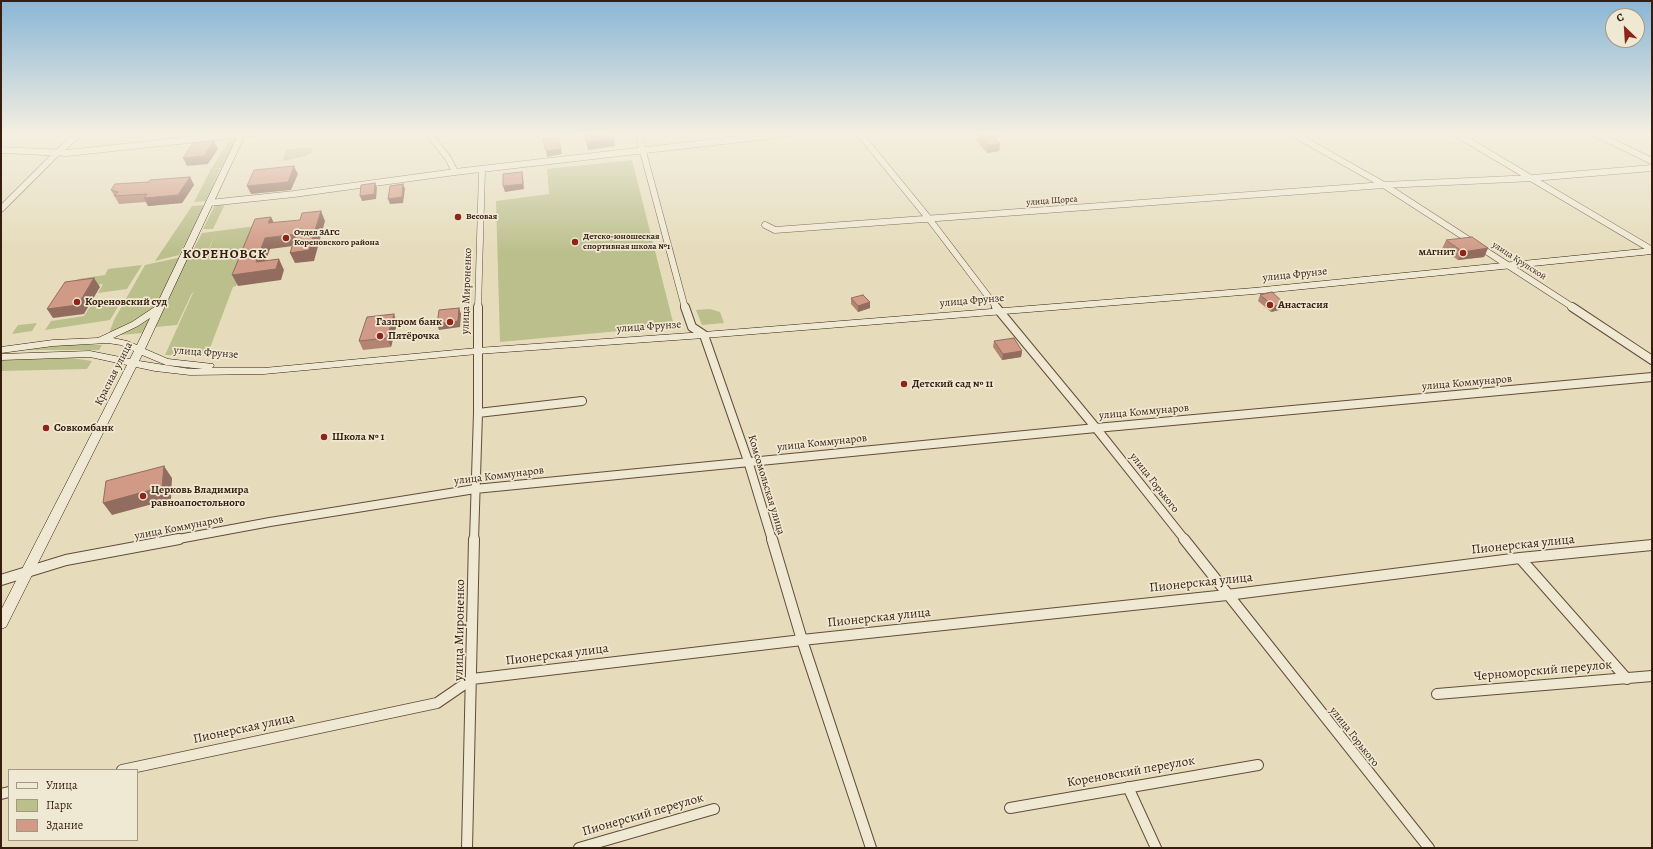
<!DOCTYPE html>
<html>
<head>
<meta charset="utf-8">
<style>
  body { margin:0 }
  #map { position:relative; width:1653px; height:849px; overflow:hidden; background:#e6dcbc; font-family:Alegreya,serif }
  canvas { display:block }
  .frame { position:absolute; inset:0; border:2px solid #371d0d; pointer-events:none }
  .legend { position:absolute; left:8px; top:769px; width:130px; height:72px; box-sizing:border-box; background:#efe8d3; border:1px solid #a59784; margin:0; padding:5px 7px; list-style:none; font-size:12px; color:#371d0d }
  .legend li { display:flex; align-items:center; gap:8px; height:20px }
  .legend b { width:20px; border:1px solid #a59784 }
  .north { position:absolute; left:1605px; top:8px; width:40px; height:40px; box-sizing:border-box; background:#efe8d3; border:1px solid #a59784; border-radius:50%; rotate:335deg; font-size:11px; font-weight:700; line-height:16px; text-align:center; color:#371d0d }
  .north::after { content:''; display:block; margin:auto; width:14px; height:18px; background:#8f2418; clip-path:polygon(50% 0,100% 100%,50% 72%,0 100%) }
</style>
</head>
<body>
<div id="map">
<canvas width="1653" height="849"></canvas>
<div class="frame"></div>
<ul class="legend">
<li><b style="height:5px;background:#efe8d3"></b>Улица</li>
<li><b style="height:11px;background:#bbbf8c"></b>Парк</li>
<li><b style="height:11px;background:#d19a86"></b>Здание</li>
</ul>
<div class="north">С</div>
</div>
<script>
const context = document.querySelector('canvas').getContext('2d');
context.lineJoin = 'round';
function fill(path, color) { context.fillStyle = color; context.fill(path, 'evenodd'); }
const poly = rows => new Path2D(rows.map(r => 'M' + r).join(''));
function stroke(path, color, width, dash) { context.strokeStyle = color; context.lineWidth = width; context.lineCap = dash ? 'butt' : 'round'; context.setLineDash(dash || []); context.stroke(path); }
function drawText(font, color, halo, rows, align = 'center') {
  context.font = font + ' Alegreya,serif'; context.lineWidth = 3.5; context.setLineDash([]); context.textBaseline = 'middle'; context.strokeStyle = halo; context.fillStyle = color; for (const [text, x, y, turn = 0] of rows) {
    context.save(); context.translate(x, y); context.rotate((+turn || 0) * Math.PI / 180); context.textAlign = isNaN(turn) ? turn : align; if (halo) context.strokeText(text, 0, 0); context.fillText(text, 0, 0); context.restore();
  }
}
fill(poly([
  [238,137,221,168,211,169,231,138],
  [312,148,311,154,307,155,307,156,282,161,287,149],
  [632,160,674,326,500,342,496,201,549,194,547,169],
  [211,169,220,169,206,201,194,202],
  [225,204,213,229,203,229,215,205],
  [205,205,179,255,155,261,192,206],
  [256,226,241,275,236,286,233,287,207,356,165,355,193,293,199,292,192,293,177,325,145,328,143,333,108,336,114,320,145,265,191,255,206,256,216,233,205,256,191,254,202,233],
  [142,265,127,289,98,293,103,284,72,289,78,279,105,275,108,269],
  [122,300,110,320,45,330,51,321,84,316,91,305],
  [710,309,720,312,724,323,702,325,696,310],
  [37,323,32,331,12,334,18,325],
  [64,345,102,345,99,350,24,350],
  [72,358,92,361,87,369,1,371,2,360]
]), '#bbbf8c');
const streetFar2 = poly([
  [428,133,448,158,455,172],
  [638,133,685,308],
  [859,133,930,220,997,308],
  [1292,133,1384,185,1574,308],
  [1455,133,1652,250],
  [1594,133,1652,161],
  [1,150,67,153,254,133],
  [209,203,294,194,455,172,793,133],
  [1,209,57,153,80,133],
  [765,225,775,230,1384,185,1533,178,1652,168],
  [478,308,482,170]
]);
const streetFar1 = poly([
  [685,307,692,327,704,335,748,461,772,540],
  [996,307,1096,428,1185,540],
  [1572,307,1652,360],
  [478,413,582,401],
  [173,540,270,522,475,489,1096,428,1652,377],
  [474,540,478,413,478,307]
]);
const street = poly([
  [772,539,802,640,871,848],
  [1184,539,1429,848],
  [1520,558,1627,679],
  [1,580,66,560,179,539],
  [1437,694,1652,676],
  [122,770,437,703,472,679,802,640,1227,595,1520,558,1652,545],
  [1128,787,1156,848],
  [1,794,9,792],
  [1010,808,1258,765],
  [467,848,474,539],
  [579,848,714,809]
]);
const secondary = poly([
  [239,133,246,133,145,349,168,359,213,364,214,366,212,368,264,368,477,348,704,332,1254,288,1652,248,1652,254,1254,294,704,338,477,354,264,374,190,375,155,371,136,367,6,627,1,629,1,610,127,365,90,357,1,360,1,354,90,351,130,359,134,351,121,345,108,343,53,346,1,353,1,347,53,340,98,338,132,322,156,306,239,133],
  [150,318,137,345,127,341,113,338,138,326,150,318],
  [142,355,166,365,203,369,190,369,139,361,142,355]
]);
stroke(streetFar2, '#634d39', 7);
stroke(streetFar1, '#634d39', 10);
stroke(street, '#634d39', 12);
stroke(secondary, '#371d0d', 1);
stroke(streetFar2, '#efe8d3', 6);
stroke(streetFar1, '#efe8d3', 8);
stroke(street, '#efe8d3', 10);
fill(secondary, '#efe8d3');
fill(poly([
  [977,133,997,133,997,139,1000,144,999,151,987,153,976,140],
  [190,177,194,185,182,203,148,206,146,202,119,204,111,190,149,182],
  [1446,240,1488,248,1484,257,1458,260,1442,249],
  [1260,295,1285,304,1283,309,1271,312,1258,301],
  [851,298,870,308,858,312,851,304],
  [397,323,391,347,363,350,359,341],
  [994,341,1022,351,1021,357,1002,360,993,347]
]), '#b48473');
fill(poly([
  [992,134,997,134,996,141],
  [614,139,615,146,588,150,586,142],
  [214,141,218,149,208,164,187,166,183,158],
  [1000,144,999,151,987,153,988,145],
  [561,149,562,154,547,157,546,151],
  [294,166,298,174,291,190,251,194,247,186],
  [522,172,523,177,524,189,505,192,503,186],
  [190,177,194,185,182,203,148,206,144,198],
  [375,183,377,188,376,199,362,201,360,196],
  [403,184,405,189,403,203,390,204,388,199],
  [321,211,325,221,314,261,295,263,290,253],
  [271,217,276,227,268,223],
  [296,234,301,245,270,249,262,271,279,259,284,270,281,280,238,286,232,275,256,262,265,238],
  [1488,248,1484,257,1458,260,1463,252],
  [94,278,100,287,84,314,53,318,47,309],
  [870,302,870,308,858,312,858,306],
  [1285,304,1283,309,1271,312,1274,306],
  [459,308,461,314,460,327,439,330,437,324],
  [394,314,397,323,391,347,387,338],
  [1022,351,1021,357,1002,360,1003,354],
  [164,466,172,478,171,499,112,515,103,503]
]), '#926c5e');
const building = poly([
  [584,133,612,133,614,139,586,142,584,133],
  [978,133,997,133,997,134,992,134,1000,144,988,145,978,133],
  [558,138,561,149,546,151,543,139,558,138],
  [214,141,204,156,183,158,193,143,214,141],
  [294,166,288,182,247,186,254,170,294,166],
  [522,172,523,184,503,186,503,174,522,172],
  [190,177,178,195,144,198,147,194,114,196,118,192,111,190,115,184,149,182,150,180,190,177],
  [375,183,374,194,360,196,361,185,375,183],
  [403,184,402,197,388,199,390,186,403,184],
  [321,211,309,250,290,253,296,234,265,238,256,262,279,259,276,269,232,275,255,219,271,217,268,223,300,220,302,213,321,211],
  [1472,237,1488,248,1463,252,1446,240,1472,237],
  [94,278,78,305,47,309,65,282,94,278],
  [1272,292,1285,304,1274,306,1260,295,1272,292],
  [863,295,870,302,858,306,851,298,863,295],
  [459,308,458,321,437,324,439,310,459,308],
  [394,314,387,338,359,341,367,317,394,314],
  [1014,338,1022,351,1003,354,994,341,1014,338],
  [164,466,162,487,103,503,106,481,164,466]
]);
fill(building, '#d19a86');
stroke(building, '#926c5e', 1);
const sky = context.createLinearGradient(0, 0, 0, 252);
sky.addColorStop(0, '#89b6d6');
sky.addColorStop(0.53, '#f4efe1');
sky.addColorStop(1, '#f4efe100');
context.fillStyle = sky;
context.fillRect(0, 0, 1653, 252);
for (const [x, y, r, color] of [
  [458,217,4,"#8f2418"],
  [286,238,4,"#8f2418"],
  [575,242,4,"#8f2418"],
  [1463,253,4,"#8f2418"],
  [77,302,4,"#8f2418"],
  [1270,305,4,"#8f2418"],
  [450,322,4,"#8f2418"],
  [380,336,4,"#8f2418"],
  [904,384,4,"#8f2418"],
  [46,428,4,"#8f2418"],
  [324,437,4,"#8f2418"],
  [143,496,4,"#8f2418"]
]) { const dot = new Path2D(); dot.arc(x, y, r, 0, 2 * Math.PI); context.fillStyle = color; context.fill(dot); stroke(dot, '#efe8d3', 1.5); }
drawText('9px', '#371d0d', '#efe8d3', [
  ["улица Щорса",1052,201,-4],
  ["улица Крупской",1519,261,33]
]);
drawText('bold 9px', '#371d0d', '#efe8d3', [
  ["Весовая",466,217],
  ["Отдел ЗАГС",294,233],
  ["Кореновского района",294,243],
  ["Детско-юношеская",583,237],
  ["спортивная школа №1",583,247],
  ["МАГНИТ",1455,253,"right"]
], 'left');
drawText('11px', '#371d0d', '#efe8d3', [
  ["улица Фрунзе",1295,275,-6],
  ["улица Мироненко",467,291,-88],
  ["улица Фрунзе",972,301,-5],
  ["улица Фрунзе",649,327,-4],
  ["улица Фрунзе",206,353,4],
  ["Красная улица",114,374,-63],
  ["улица Коммунаров",1467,383,-5],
  ["улица Коммунаров",1144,412,-5],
  ["улица Коммунаров",822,443,-6],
  ["улица Коммунаров",499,476,-7],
  ["улица Горького",1154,483,52],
  ["Комсомольская улица",766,485,73],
  ["улица Коммунаров",179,528,-11],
  ["улица Горького",1354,737,52]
]);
drawText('bold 11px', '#371d0d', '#efe8d3', [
  ["Кореновский суд",85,302],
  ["Анастасия",1278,305],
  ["Газпром банк",442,322,"right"],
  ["Пятёрочка",388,336],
  ["Детский сад № 11",912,384],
  ["Совкомбанк",54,428],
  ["Школа № 1",332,437],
  ["Церковь Владимира",151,490],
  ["равноапостольного",151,503]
], 'left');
context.letterSpacing = '1px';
drawText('bold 13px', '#371d0d', '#efe8d3', [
  ["КОРЕНОВСК",225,255]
]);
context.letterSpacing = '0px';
drawText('13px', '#371d0d', '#efe8d3', [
  ["Пионерская улица",1523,545,-6],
  ["Пионерская улица",1201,583,-6],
  ["Пионерская улица",879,618,-6],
  ["улица Мироненко",460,630,-89],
  ["Пионерская улица",557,655,-7],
  ["Черноморский переулок",1543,671,-5],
  ["Пионерская улица",244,729,-12],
  ["Кореновский переулок",1131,772,-10],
  ["Пионерский переулок",643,815,-16]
]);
</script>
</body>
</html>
